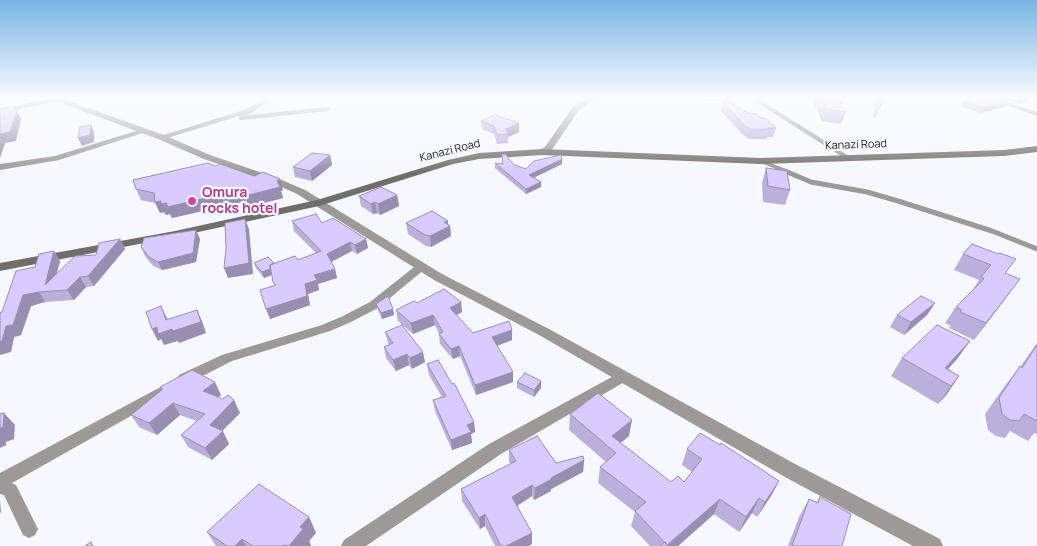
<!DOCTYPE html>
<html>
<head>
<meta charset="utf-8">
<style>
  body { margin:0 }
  canvas { display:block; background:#f5f8fe }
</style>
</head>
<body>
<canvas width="1037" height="546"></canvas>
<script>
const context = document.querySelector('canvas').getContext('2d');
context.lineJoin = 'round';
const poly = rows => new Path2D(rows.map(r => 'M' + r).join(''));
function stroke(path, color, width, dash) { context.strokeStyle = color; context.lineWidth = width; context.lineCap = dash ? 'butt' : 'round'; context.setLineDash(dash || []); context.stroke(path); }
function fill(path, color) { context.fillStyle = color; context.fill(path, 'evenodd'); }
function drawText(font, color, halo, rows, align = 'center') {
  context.font = font + ' Manrope,sans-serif'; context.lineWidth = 4.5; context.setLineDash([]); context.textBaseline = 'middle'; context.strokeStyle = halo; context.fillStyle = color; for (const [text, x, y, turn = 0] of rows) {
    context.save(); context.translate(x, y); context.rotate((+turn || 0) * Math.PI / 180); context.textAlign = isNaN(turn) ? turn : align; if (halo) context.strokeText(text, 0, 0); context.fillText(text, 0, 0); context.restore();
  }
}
stroke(poly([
  [752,97,848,158],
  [761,161,788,172]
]), '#9d9997', 4);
stroke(poly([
  [785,171,811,182,867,192,898,201,992,231,1037,249]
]), '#9d9997', 5);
fill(poly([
  [267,97,275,97,250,114,240,116,327,107,331,109,327,111,242,120,239,120,239,116,164,139,157,137,244,110,267,97],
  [589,97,597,97,579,110,551,151,545,154,539,154,539,150,545,147,573,107,589,97],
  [981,97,992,97,1037,112,1037,116,981,97],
  [56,98,58,99,58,101,0,113,0,109,56,98],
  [139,130,146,132,59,160,0,170,0,164,55,156,139,130],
  [422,263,428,266,426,268,378,308,351,322,330,331,232,361,189,383,184,384,179,383,177,379,179,375,222,355,322,325,343,316,370,302,418,264,422,263],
  [621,372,626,373,628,377,626,381,501,454,366,546,341,546,344,540,489,444,621,372],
  [170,382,175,383,177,387,175,391,12,483,16,485,38,529,35,535,29,538,23,535,4,495,0,494,0,473,170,382]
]), '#9d9997');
fill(poly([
  [45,97,57,97,164,135,210,155,277,178,305,190,442,274,549,329,797,465,940,539,943,546,913,546,785,477,539,335,434,280,297,194,271,182,204,159,158,139,45,97]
]), '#9d9997');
fill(poly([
  [1037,146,1037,152,1004,156,761,164,542,155,479,159,453,164,319,206,175,237,0,271,0,263,175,231,317,200,448,160,479,153,542,149,761,158,1004,150,1037,146]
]), '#716d69');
fill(poly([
  [702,97,731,97,730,100,725,100,748,113,761,118,776,128,773,137,767,137,766,139,749,139,742,134,721,111,723,102,725,101,707,101],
  [813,97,838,97,846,112,841,124,822,121,812,100],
  [876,97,885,97,875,118,873,117],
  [998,97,1028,97,1026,102,1018,104],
  [963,101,1007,102,1004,107,980,113,961,106],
  [481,121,519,132,508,137,508,143,497,144,494,134,482,129],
  [330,155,332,165,312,181,295,177,293,167],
  [502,155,514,165,526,169,562,159,562,164,533,178,541,182,541,187,526,194,495,168,495,163,503,164],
  [766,168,790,190,785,205,763,202,762,183],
  [136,189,283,190,281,191,283,198,249,207,246,201,172,218,170,214,166,215,164,212,160,213,155,203,141,200],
  [397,195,399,206,380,215,377,213,373,214,361,206,359,196],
  [292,221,322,223,366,239,368,248,357,254,352,251,331,262,335,269,337,278,318,284,319,290,308,294,310,305,270,319,275,286,272,275,264,278,256,268,254,263,274,263,298,260,316,253,294,231],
  [406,223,448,224,450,226,451,236,431,247,426,246,408,234],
  [120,239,125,249,94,286,86,287,74,300,45,302,31,306,21,335,14,337,11,352,2,312,35,267,54,251,60,261,57,273,96,255],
  [200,239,196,262,162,270,153,266,145,256,141,247],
  [972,244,1006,274,1008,295,974,340,949,328,951,326,945,323,956,307,972,291,979,280,954,270,963,254],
  [461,302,462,312,456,315,473,333,512,340,497,346,513,382,476,395,460,356,453,359,440,344,439,334,435,325,413,334,398,321,396,310,417,303],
  [935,303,927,315,904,335,890,327,897,315],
  [376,304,393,309,394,315,382,319,378,310],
  [385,332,425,362,412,369,409,365,396,371,386,358,384,347,389,345,388,343],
  [970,341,957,359,948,369,959,376,947,394,938,404,891,376,902,358],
  [1037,343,1037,434,1034,433,1028,441,1010,431,1005,438,996,436,988,430,985,414,1007,383,1020,366,1020,367],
  [427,364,474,422,475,432,471,434,472,443,452,450,435,411,433,400,442,397,429,375],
  [541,381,541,388,534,397,517,388,517,382],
  [160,387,221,395,218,397,240,413,222,431,229,444,212,460,188,447,181,435,197,421,180,415,157,435,139,427,131,415,162,390],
  [570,414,629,436,620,443,671,482,684,482,692,472,682,465,687,449,720,445,779,481,771,496,757,517,752,513,739,532,714,514,678,546,650,546,631,526,635,512,598,483,600,467,606,462,569,430],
  [509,450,556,463,584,460,583,472,551,489,551,491,534,500,532,496,517,506,532,544,528,546,495,546,485,526,480,529,462,501,461,489,511,464,509,462],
  [820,497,842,546,788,546,799,517,809,499,816,503],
  [309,517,316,533,309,541,311,545,310,546,216,546,207,532]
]), '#bbafdb');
fill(poly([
  [884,97,885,97,875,118,880,106],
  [1021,97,1028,97,1026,102,1018,104],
  [1007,102,1004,107,980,113,983,108],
  [17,111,21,119,16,141,5,143,0,158,0,134],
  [519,123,519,132,508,137,506,129],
  [91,125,94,133,94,142,82,146,78,138],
  [330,155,332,165,312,181,310,171],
  [562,159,562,164,529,180,529,175],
  [280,179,283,190,281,191,283,198,249,207,245,196],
  [541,182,541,187,526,194,526,189],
  [242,190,246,201,172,218,170,214,166,215,164,212,160,213,155,202],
  [397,195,399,206,380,215,378,204],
  [375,202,377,213,373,214,371,204],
  [245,219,249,229,253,274,228,278,224,268],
  [448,221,448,226,450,226,451,236,431,247,430,236,444,222],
  [196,230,200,239,196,262,162,270,158,262],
  [120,239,125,249,94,286,88,276],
  [366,239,368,248,357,254,355,245],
  [350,242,352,251,329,263,327,254],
  [54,251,60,261,52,291,45,285],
  [276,266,278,272,264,278,262,272],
  [335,269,337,278,318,284,319,290,308,294,310,305,270,319,266,309,305,284,314,275],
  [80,277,86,287,74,300,67,290],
  [1020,279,1008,295,974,340,986,323],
  [39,292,45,302,31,306,21,335,14,337,11,352,0,355,0,342,6,326,23,295],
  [461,302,462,312,451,318,450,308],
  [935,303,927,315,904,335,911,322],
  [161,306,167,318,171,329,197,310,202,321,206,333,179,343,178,341,164,345,161,339,158,341,152,329,157,327,166,320],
  [393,309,394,315,382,319,381,313],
  [433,315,435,325,413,334,411,323],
  [512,330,512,340,493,347,492,337],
  [970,341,957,359,939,379,945,368],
  [459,346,460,356,453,359,451,349],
  [423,352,425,362,412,369,410,358],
  [407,354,409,365,396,371,393,360],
  [513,372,513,382,476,395,475,385],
  [959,376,947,394,938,404,951,386],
  [541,381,541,388,534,397,534,390],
  [215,382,221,395,210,404,203,391],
  [234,400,240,413,216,437,210,425],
  [173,403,180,415,157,435,149,423],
  [4,413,15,425,14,439,6,442,6,445,0,448,0,428],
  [632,420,629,436,612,450,612,436],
  [474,422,475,432,471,434,472,443,452,450,451,440,467,425],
  [223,431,229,444,212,460,205,448],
  [584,460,583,472,551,489,551,491,534,500,535,488,551,478],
  [779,481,771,496,757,517,765,502],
  [532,485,532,496,512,509,512,497],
  [759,498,752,513,739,532,746,517],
  [720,499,714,514,678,546,667,546],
  [0,501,1,512,0,513],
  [485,514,485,526,480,529,479,518],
  [309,517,316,533,309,541,311,545,310,546,289,546,300,527],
  [532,533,532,544,528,546,506,546],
  [242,539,246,546,235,546]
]), '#988eb2');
const building = poly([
  [820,97,838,97,846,112,826,109,820,97],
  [879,97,884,97,880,106,878,105,879,97],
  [977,97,991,97,1007,102,983,108,963,101,977,97],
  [725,100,748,113,756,114,761,118,765,118,776,128,768,128,769,129,752,130,744,125,723,102,725,100],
  [13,106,17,111,10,132,0,134,0,109,13,106],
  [495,115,519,123,506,129,508,134,497,135,494,126,481,121,495,115],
  [91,125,90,135,78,138,80,127,91,125],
  [312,153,330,155,310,171,293,167,312,153],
  [505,154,514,165,526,169,534,161,561,155,562,159,529,175,541,182,526,189,495,163,503,164,502,155,505,154],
  [208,163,216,166,220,164,254,176,263,172,280,179,277,181,280,187,245,196,242,190,167,207,167,203,161,204,161,201,155,202,154,193,136,189,133,180,208,163],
  [766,168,787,171,790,190,768,186,766,168],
  [381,187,397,195,378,204,375,202,371,204,359,196,381,187],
  [432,211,448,221,444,222,450,226,430,236,425,235,406,223,432,211],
  [316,214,322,223,333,218,366,239,355,245,350,242,327,254,335,269,314,275,317,280,305,284,307,296,266,309,260,290,276,285,273,282,270,265,295,256,298,260,321,251,292,221,316,214],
  [245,219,249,263,224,268,226,248,225,223,245,219],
  [196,230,193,253,158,262,149,257,141,247,144,238,196,230],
  [120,239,88,276,80,277,67,290,39,292,23,295,13,325,6,326,2,341,0,342,0,313,2,312,16,271,35,267,39,254,54,251,45,285,75,256,96,255,99,243,120,239],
  [972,244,998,254,1000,253,1016,259,1005,273,1020,279,986,323,960,312,962,310,956,307,984,279,981,277,991,265,963,254,972,244],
  [268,257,274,263,270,265,270,269,262,272,254,263,268,257],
  [444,289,461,302,450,308,473,333,509,321,512,330,492,337,513,372,475,385,459,346,451,349,439,334,443,332,433,315,411,323,396,310,414,301,417,303,444,289],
  [388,296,393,309,381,313,376,304,388,296],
  [921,296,935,303,911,322,897,315,921,296],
  [161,306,166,320,197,310,201,322,173,331,172,329,158,334,157,327,152,329,146,312,161,306],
  [402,325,423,352,410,358,407,354,393,360,384,347,393,343,385,332,402,325],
  [937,325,970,341,945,368,959,376,951,386,902,358,937,325],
  [1037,345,1037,421,1024,414,1019,421,1010,420,1002,414,999,398,1020,366,1022,368,1037,345],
  [438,360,452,384,454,383,474,422,467,425,471,432,451,440,433,400,446,396,427,364,438,360],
  [192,370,215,382,203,391,223,399,228,395,234,400,210,425,223,431,205,448,181,435,205,414,173,403,149,423,131,415,163,389,160,387,192,370],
  [525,373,541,381,534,390,517,382,525,373],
  [598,393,632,420,612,436,671,482,678,476,684,482,702,459,687,449,700,433,720,445,721,443,779,481,765,502,759,498,746,517,720,499,667,545,635,511,646,502,600,467,616,453,570,414,598,393],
  [4,413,3,427,0,428,0,414,4,413],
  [537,436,556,463,583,456,584,460,551,478,552,479,535,488,532,485,512,497,532,533,506,546,501,546,485,514,479,518,461,489,516,461,509,450,537,436],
  [259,484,309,517,300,527,303,529,289,546,284,545,283,546,253,546,242,539,235,546,227,546,207,532,259,484],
  [820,497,851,514,842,546,792,546,809,499,818,503,820,497],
  [91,542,93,546,85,546,91,542],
  [665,542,668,546,660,546,665,542]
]);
fill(building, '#d9cbff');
stroke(building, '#988eb2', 1);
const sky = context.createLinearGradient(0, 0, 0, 174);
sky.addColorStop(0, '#78b3e3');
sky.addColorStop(0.56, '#fafcff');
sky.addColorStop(1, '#fafcff00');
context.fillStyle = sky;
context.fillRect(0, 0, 1037, 174);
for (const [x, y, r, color] of [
  [192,201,5,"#d1479c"]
]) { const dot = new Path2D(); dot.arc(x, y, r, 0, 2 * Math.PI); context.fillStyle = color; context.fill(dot); stroke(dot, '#f5f8fe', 2); }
drawText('11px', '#202124', '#f5f8fe', [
  ["Kanazi Road",856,145,-2],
  ["Kanazi Road",450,151,-14]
]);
drawText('bold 14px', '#b23c85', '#f5f8fe', [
  ["Omura",202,193],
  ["rocks hotel",202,209]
], 'left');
</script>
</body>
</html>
